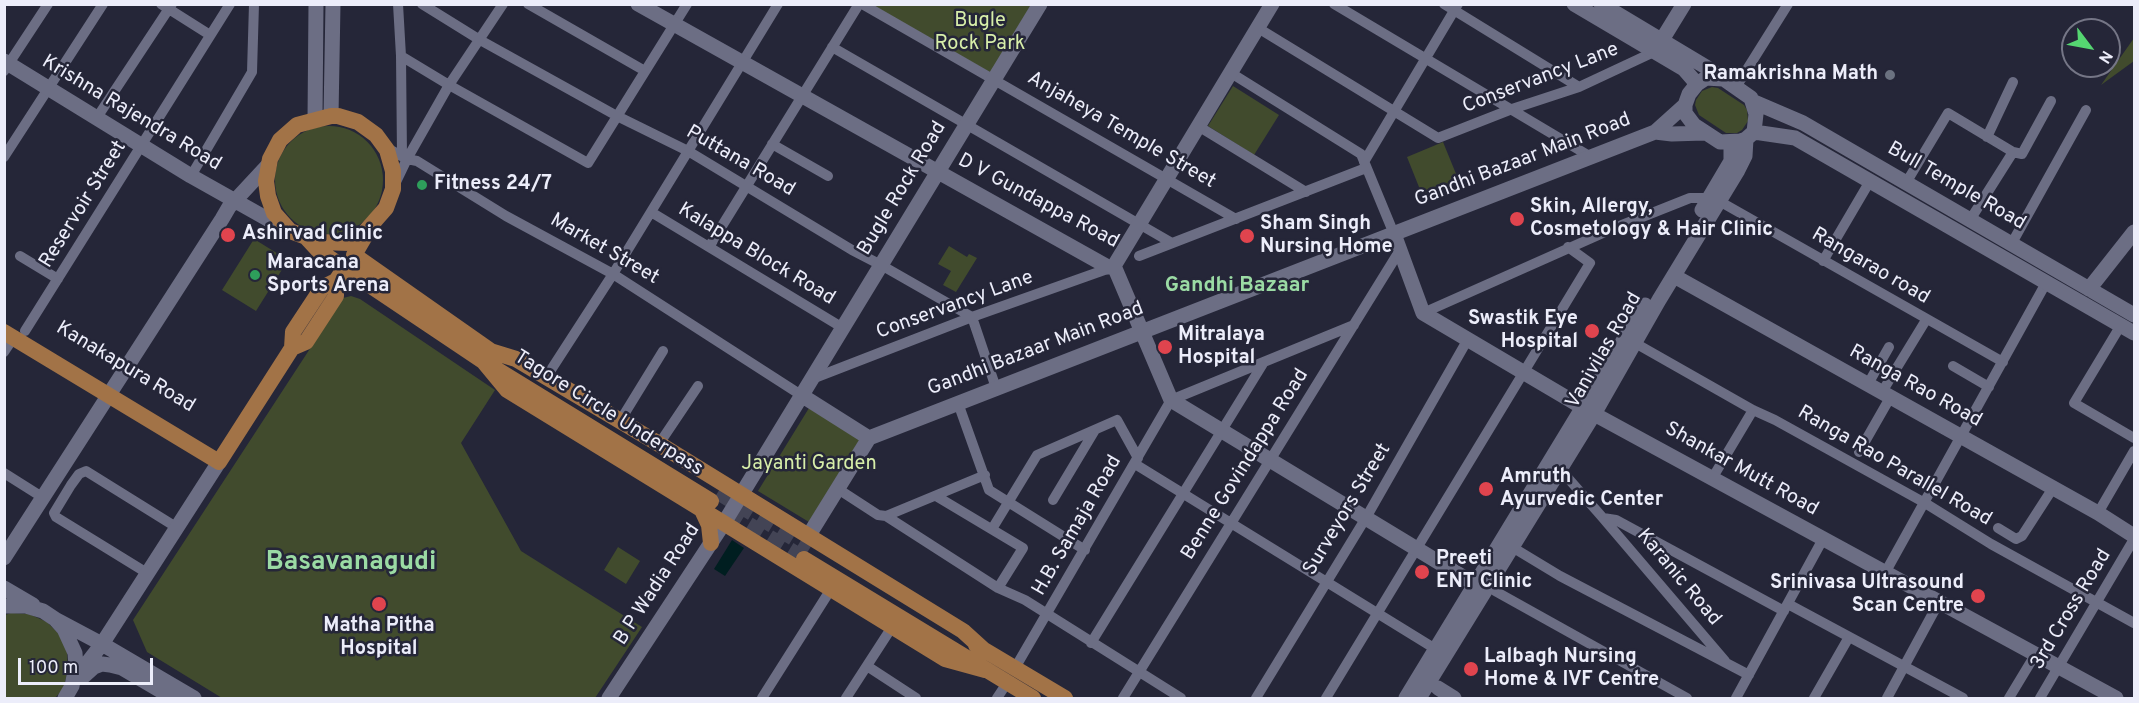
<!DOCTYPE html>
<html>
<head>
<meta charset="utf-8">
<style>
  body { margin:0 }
  #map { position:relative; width:2139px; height:703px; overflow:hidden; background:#252638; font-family:Overpass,sans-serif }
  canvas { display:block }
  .frame { position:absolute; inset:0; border:6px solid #ecedfa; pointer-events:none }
  .north { position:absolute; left:2061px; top:18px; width:60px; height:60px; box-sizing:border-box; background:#252638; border:2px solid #757686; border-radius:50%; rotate:122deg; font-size:16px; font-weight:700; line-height:24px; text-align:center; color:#ecedfa }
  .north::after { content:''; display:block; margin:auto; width:21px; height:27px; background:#55d671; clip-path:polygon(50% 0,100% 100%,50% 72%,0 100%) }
  .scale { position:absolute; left:18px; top:658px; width:135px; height:27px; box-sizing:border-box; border:3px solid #ecedfa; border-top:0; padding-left:8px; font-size:18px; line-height:21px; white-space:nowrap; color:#ecedfa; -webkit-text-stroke:4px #252638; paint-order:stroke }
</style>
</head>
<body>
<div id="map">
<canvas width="2139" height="703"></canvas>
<div class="frame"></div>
<div class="north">N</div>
<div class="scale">100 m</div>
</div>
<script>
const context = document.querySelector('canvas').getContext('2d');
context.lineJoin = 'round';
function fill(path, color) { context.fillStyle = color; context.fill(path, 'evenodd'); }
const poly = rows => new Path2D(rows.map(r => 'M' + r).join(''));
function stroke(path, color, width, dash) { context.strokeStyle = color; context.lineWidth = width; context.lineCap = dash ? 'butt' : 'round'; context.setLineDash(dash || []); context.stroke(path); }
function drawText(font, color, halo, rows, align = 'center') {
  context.font = font + ' Overpass,sans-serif'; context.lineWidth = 5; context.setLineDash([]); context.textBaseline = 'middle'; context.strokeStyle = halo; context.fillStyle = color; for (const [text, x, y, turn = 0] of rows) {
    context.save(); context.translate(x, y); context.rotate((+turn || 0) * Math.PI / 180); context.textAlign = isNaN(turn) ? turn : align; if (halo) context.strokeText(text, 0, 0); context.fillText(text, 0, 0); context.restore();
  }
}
fill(poly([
  [872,5,1031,5,991,73],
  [2134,38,2134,61,2101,85],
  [1233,86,1279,115,1254,155,1208,126],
  [1712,87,1718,88,1744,105,1747,110,1748,121,1742,130,1737,133,1726,133,1699,115,1695,105,1696,100,1702,91],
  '275 180a54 54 0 1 1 108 0a54 54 0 1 1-108 0Z',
  [1443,142,1461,186,1425,202,1407,157],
  [254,239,288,260,256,311,222,290],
  [949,246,967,257,969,254,977,258,956,292,943,285,951,271,938,264],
  [351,296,360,299,495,390,461,443,521,551,642,627,595,698,222,698,147,652,133,620,343,298],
  [809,408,860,439,809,522,758,491],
  [618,547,640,561,626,584,604,570],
  [11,613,29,614,47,622,60,635,67,652,68,670,63,689,55,698,5,698,5,615]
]), '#414b2d');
fill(poly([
  [732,540,744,548,725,576,714,569]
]), '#001e20');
stroke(poly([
  [718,492,810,548],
  [728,512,804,559]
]), '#434455', 16, [16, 8]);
stroke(poly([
  [161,4,210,35],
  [398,4,401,56,402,156],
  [422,4,480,40,617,116,688,151,852,250,881,265,972,317,996,388],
  [528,4,645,71],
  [862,4,1236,219],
  [1334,4,1591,157],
  [1444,4,1579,87],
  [1258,28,1438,138,1512,109,1579,87,1656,51],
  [832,47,1172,243],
  [401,56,449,85,588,163,687,4],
  [4,71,48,4],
  [1231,73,1361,154,1394,234],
  [1736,87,1788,4],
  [96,119,172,4],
  [1198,126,1306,192],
  [1987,137,2013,82],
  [772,144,828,176],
  [385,147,407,159,417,161,506,216,613,274,801,395],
  [4,157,103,4],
  [1364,162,1458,4],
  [191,176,252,72,254,4],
  [1906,183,1948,113,2013,152,2022,154,2051,101],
  [395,184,407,159,449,85,503,4],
  [1719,201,2003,362],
  [651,212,843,328],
  [1970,220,2013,152],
  [2012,243,2086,110],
  [709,247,859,4],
  [20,256,58,279],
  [1139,256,1366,168],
  [1823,261,1870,181],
  [1423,313,1612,229,1690,198,1709,198],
  [2121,325,2074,403,2134,438],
  [25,331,230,4],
  [1635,343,1753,410,1775,420,1925,503,1991,544,2134,623],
  [4,352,14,337],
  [1953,366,1989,387],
  [813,375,817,377,972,317,1110,268],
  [547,376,613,274,778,4],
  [1868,384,1889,347],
  [1882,392,1926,320],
  [958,403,989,490,1085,550],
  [620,421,663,351],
  [659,444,698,386],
  [1859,452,1891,396],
  [1135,464,1429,645],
  [1560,469,1603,518,1616,520,1784,611],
  [4,473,42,497],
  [1713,477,1753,410],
  [838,489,878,515,886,516,998,588,1025,600,1181,698],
  [936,496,1023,548,998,588],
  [1053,500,1095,430],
  [2098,513,2134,451],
  [886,516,985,475],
  [1603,518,1725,661],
  [1998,528,2016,539,2022,536,2053,488],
  [992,529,1037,455,1117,420,1138,458],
  [1512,547,1560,576,1749,675],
  [147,573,56,517,54,513,71,485,79,474,86,471,176,527],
  [1885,573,2046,283],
  [1495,591,1687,698],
  [1788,604,1963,698],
  [1091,643,1264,362],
  [867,666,916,698],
  [1015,668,1171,400,1354,325],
  [762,698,831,589],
  [846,698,892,627],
  [997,698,1007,683],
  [1123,698,1400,250],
  [1256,698,1367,516,1468,339],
  [1326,698,1590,263,1568,247],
  [1736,698,1823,539],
  [1814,698,1849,637],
  [1887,698,1939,602],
  [2009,698,2035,655],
  [2040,698,2134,539]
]), '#6c6e84', 10);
stroke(poly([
  [638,4,1108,267,1114,266],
  [1574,4,1684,69,1697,84],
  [1601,4,1711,70,1751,98,1756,114,1754,132,1746,139,1740,141,1720,142,1694,125,1685,113,1685,105,1689,94,1697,84,1706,78,1723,79],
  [1657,48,1684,4],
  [4,61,191,176,287,230],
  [1754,102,1803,123,2134,315],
  [331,116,333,4],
  [315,119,316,4],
  [1655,132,1672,134,1704,133],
  [1754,132,1795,138,2134,333],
  [1702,210,1731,161,1731,143],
  [1394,234,1423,313,1594,414,2116,698],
  [1114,266,1171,400,1468,580],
  [1114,266,1272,4],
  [1674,276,2098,513,2134,536],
  [2089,289,2134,232],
  [801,395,869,438],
  [869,438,1655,132,1685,105],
  [809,535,869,438],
  [4,558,222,219,229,207,269,164],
  [4,588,33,605],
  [4,606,26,606,43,611,55,619,64,629,75,653,76,666,72,686,65,698],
  [55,619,102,644,194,698],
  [84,676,94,667,102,664,110,665,122,668,173,698],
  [74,680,102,644,219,462],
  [1438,688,1454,698],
  [609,698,724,523,1040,4],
  [1406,698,1645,305],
  [1419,698,1594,414,1659,300,1738,170,1745,156,1746,139]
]), '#6c6e84', 15);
stroke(poly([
  [331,116,338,116,358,122,376,135,387,150,393,171,393,189,386,208,364,233,349,243,320,242,290,231,274,213,268,196,266,181,270,159,280,140,297,125,331,116],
  [371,226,354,255,498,356],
  [307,238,319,251,483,361,711,501],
  [4,332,219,462,292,348,306,342,336,296,336,281],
  [292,348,293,332,322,288,336,281,340,275],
  [490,351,516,359,659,444,963,631,985,651],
  [483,361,507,390,945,659,985,670],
  [702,510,709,525,711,543],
  [804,559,1033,698],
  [976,645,1065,698]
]), '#a27347', 16);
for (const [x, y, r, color] of [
  [1890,75,6,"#6b7280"],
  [422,185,6,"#2e9e5b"],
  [1517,219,8,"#e0444e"],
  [228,235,8,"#e0444e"],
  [1247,236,8,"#e0444e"],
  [255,275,6,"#2e9e5b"],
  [1592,331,8,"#e0444e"],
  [1165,347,8,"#e0444e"],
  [1486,489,8,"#e0444e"],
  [1422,572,8,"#e0444e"],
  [1978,596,8,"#e0444e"],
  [379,604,8,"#e0444e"],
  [1471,669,8,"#e0444e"]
]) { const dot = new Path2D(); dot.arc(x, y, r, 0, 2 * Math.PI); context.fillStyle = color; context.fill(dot); stroke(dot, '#252638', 2); }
drawText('20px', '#d7eea9', '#252638', [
  ["Bugle",980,22],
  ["Rock Park",980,45],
  ["Jayanti Garden",809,465]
]);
drawText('bold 20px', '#ecedfa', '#252638', [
  ["Ramakrishna Math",1878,75,"right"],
  ["Fitness 24/7",434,185],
  ["Skin, Allergy,",1530,208],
  ["Cosmetology & Hair Clinic",1530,231],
  ["Sham Singh",1260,225],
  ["Nursing Home",1260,248],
  ["Ashirvad Clinic",242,235],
  ["Maracana",267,264],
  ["Sports Arena",267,287],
  ["Swastik Eye",1578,320,"right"],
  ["Hospital",1578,343,"right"],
  ["Mitralaya",1178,336],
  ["Hospital",1178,359],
  ["Amruth",1500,478],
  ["Ayurvedic Center",1500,501],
  ["Preeti",1436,560],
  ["ENT Clinic",1436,583],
  ["Srinivasa Ultrasound",1964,584,"right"],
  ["Scan Centre",1964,607,"right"],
  ["Matha Pitha",379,627,"center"],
  ["Hospital",379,650,"center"],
  ["Lalbagh Nursing",1484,658],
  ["Home & IVF Centre",1484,681]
], 'left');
drawText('20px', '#ecedfa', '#252638', [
  ["Conservancy Lane",1541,79,-21],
  ["Krishna Rajendra Road",131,114,31],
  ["Anjaheya Temple Street",1121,131,30],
  ["Gandhi Bazaar Main Road",1523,161,-21],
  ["Puttana Road",740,162,30],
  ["Bull Temple Road",1956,187,30],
  ["Bugle Rock Road",903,189,-59],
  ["D V Gundappa Road",1038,202,28],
  ["Reservoir Street",84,205,-58],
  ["Market Street",604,250,30],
  ["Kalappa Block Road",756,255,31],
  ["Rangarao road",1870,267,30],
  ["Conservancy Lane",955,306,-20],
  ["Gandhi Bazaar Main Road",1036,350,-21],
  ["Vanivilas Road",1605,351,-60],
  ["Kanakapura Road",125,368,31],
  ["Ranga Rao Road",1915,387,29],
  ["Tagore Circle Underpass",608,414,32],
  ["Benne Govindappa Road",1246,465,-58],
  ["Ranga Rao Parallel Road",1894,467,30],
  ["Shankar Mutt Road",1741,470,29],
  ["Surveyors Street",1348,510,-59],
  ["H.B. Samaja Road",1078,526,-60],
  ["Karanic Road",1678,578,50],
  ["B P Wadia Road",658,585,-57],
  ["3rd Cross Road",2072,610,-59]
]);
drawText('bold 21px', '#9bdba4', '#252638', [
  ["Gandhi Bazaar",1237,287]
]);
drawText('bold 26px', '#9bdba4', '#252638', [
  ["Basavanagudi",351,564]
]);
</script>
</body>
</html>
